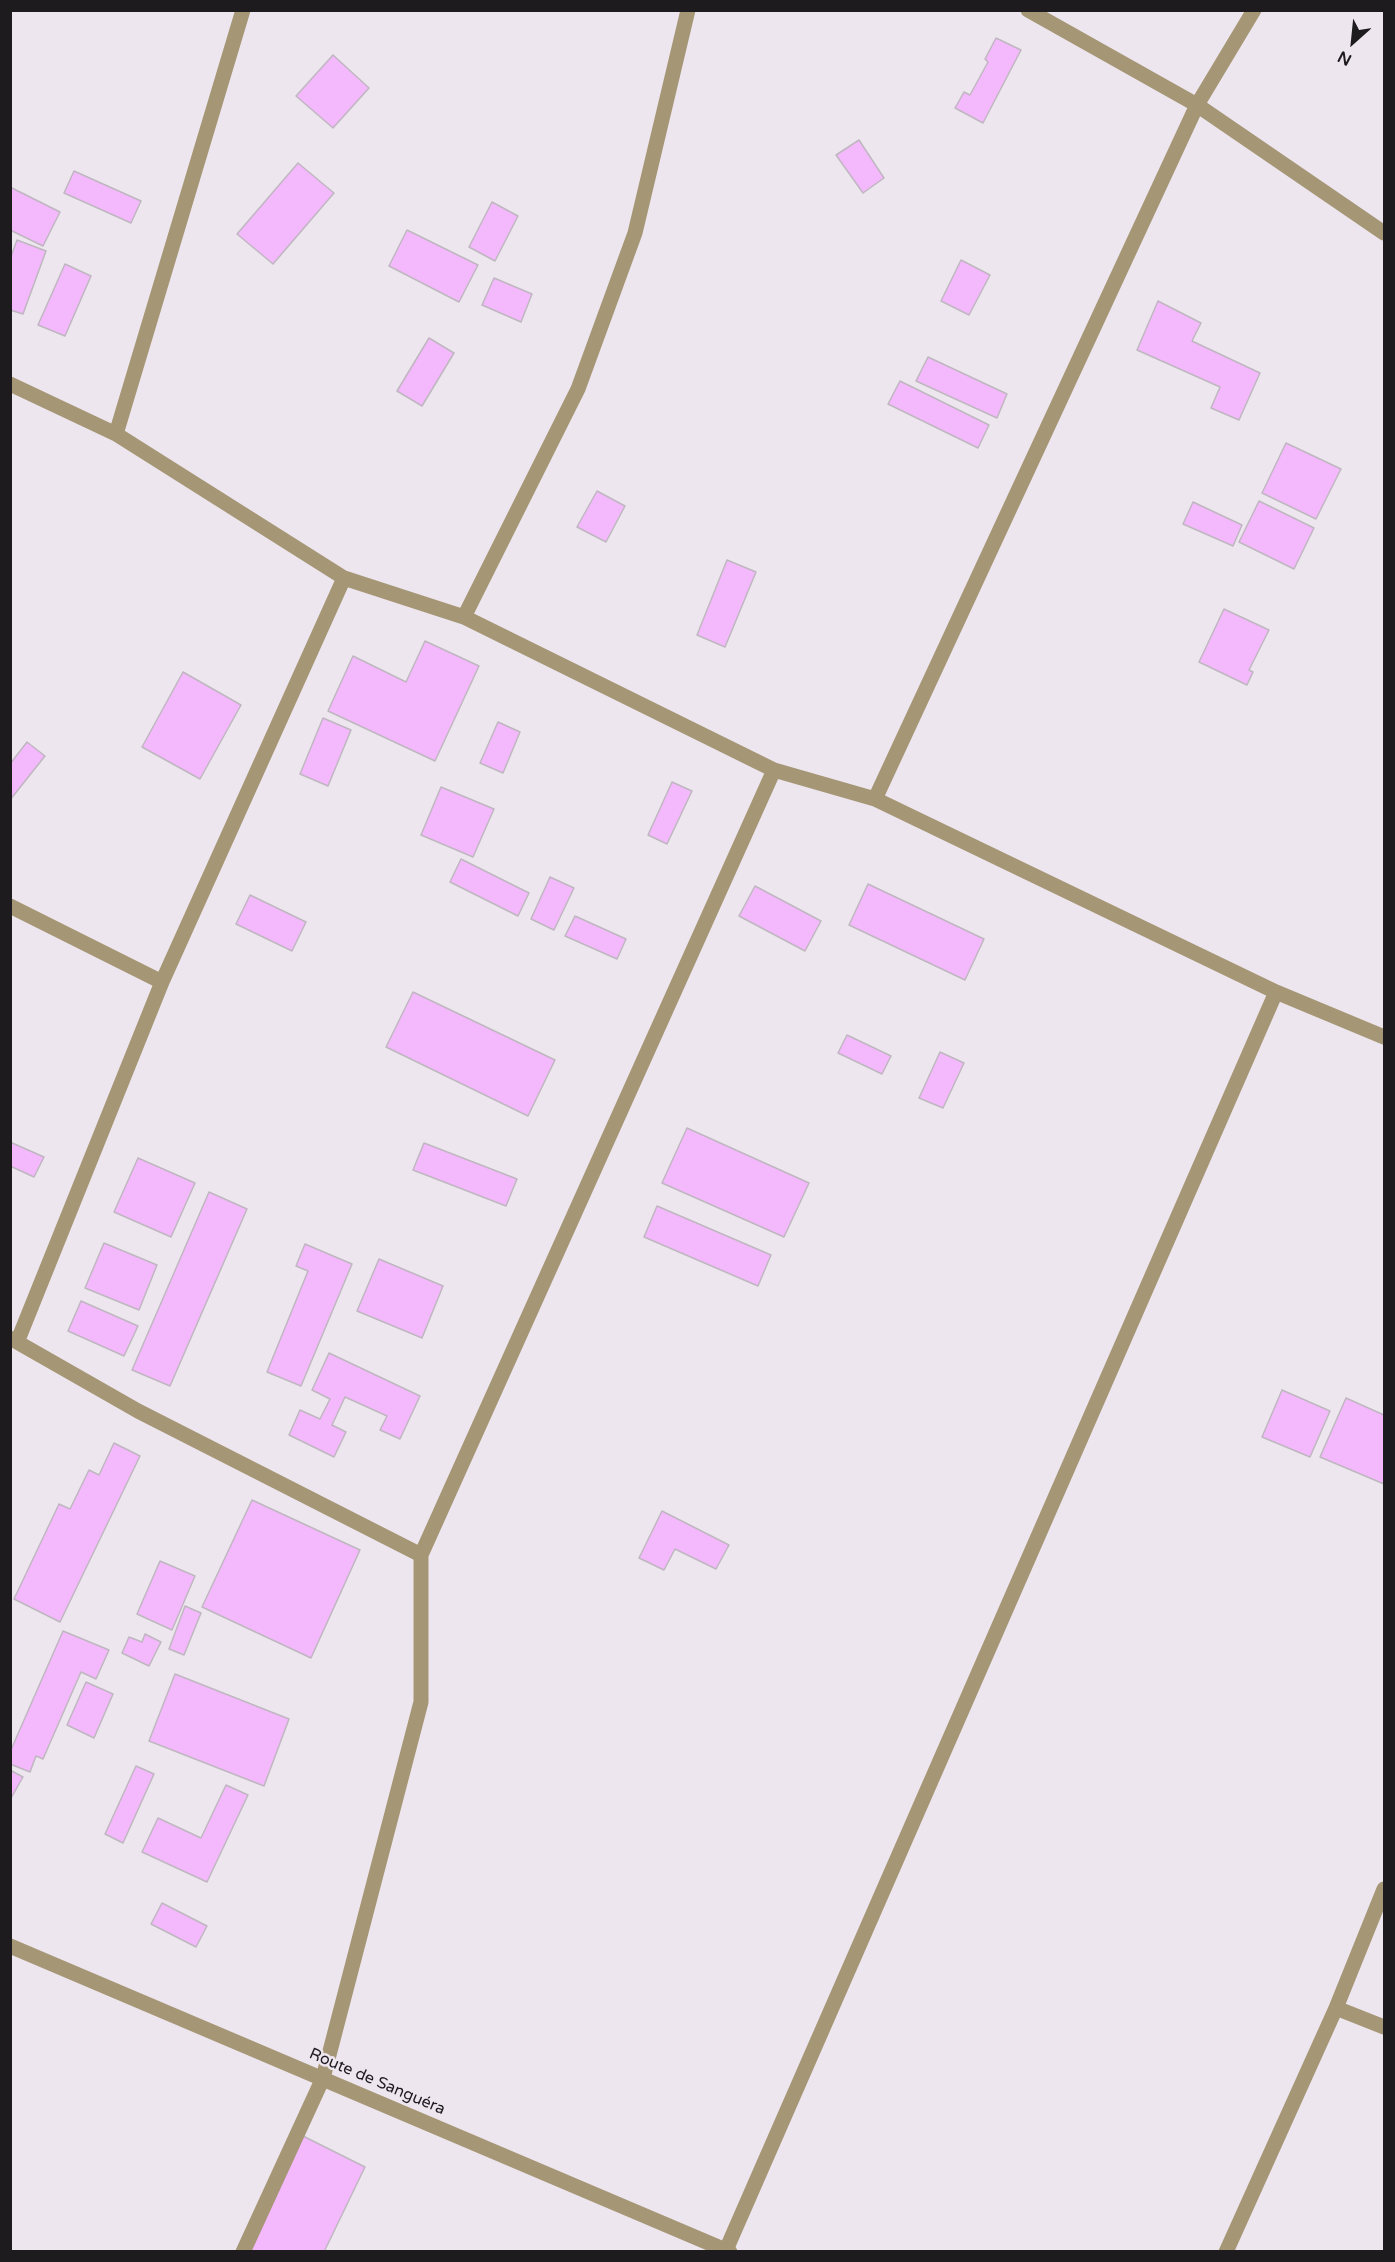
<!DOCTYPE html>
<html>
<head>
<meta charset="utf-8">
<style>
  body { margin:0 }
  #map { position:relative; width:1395px; height:2262px; overflow:hidden; background:#eee6ef; font-family:"Varela Round",sans-serif }
  canvas { display:block }
  .frame { position:absolute; inset:0; border:12px solid #1e1b1f; pointer-events:none }
  .north { position:absolute; left:1323px; top:12px; width:60px; height:60px; -webkit-text-stroke:4px #eee6ef; paint-order:stroke; rotate:207deg; font-size:16px; font-weight:700; line-height:24px; text-align:center; color:#1e1b1f }
  .north::after { content:''; display:block; margin:auto; width:21px; height:27px; background:#1e1b1f; clip-path:polygon(50% 0,100% 100%,50% 72%,0 100%) }
</style>
</head>
<body>
<div id="map">
<canvas width="1395" height="2262"></canvas>
<div class="frame"></div>
<div class="north">N</div>
</div>
<script>
const context = document.querySelector('canvas').getContext('2d');
context.lineJoin = 'round';
function fill(path, color) { context.fillStyle = color; context.fill(path, 'evenodd'); }
const poly = rows => new Path2D(rows.map(r => 'M' + r).join(''));
function stroke(path, color, width, dash) { context.strokeStyle = color; context.lineWidth = width; context.lineCap = dash ? 'butt' : 'round'; context.setLineDash(dash || []); context.stroke(path); }
function drawText(font, color, halo, rows, align = 'center') {
  context.font = font + ' "Varela Round",sans-serif'; context.lineWidth = 5; context.setLineDash([]); context.textBaseline = 'middle'; context.strokeStyle = halo; context.fillStyle = color; for (const [text, x, y, turn = 0] of rows) {
    context.save(); context.translate(x, y); context.rotate((+turn || 0) * Math.PI / 180); context.textAlign = isNaN(turn) ? turn : align; if (halo) context.strokeText(text, 0, 0); context.fillText(text, 0, 0); context.restore();
  }
}
const building = poly([
  [996,38,1021,50,983,123,955,108,964,92,970,95,988,62,985,59,996,38],
  [333,55,369,88,333,128,296,96,333,55],
  [859,140,884,178,863,193,836,155,859,140],
  [298,163,334,193,273,264,237,234,298,163],
  [74,171,141,201,131,223,64,193,74,171],
  [10,187,60,212,43,246,10,230,10,187],
  [492,202,518,216,495,261,469,247,492,202],
  [407,230,478,265,459,302,389,266,407,230],
  [17,240,46,251,23,314,10,310,10,259,17,240],
  [961,260,990,275,969,315,941,301,961,260],
  [65,264,91,276,65,336,38,325,65,264],
  [494,278,532,294,521,322,482,305,494,278],
  [1158,301,1201,323,1192,341,1260,373,1239,420,1211,408,1220,387,1137,350,1158,301],
  [429,338,454,353,422,406,397,391,429,338],
  [928,357,1007,394,997,418,916,381,928,357],
  [900,381,989,425,978,448,888,404,900,381],
  [1286,443,1341,469,1316,519,1262,493,1286,443],
  [597,491,625,506,606,542,577,527,597,491],
  [1259,501,1314,528,1294,569,1239,542,1259,501],
  [1193,502,1242,525,1233,546,1183,524,1193,502],
  [727,560,756,572,725,647,697,635,727,560],
  [1224,609,1269,630,1249,670,1253,672,1247,685,1199,662,1224,609],
  [425,641,479,666,435,761,328,711,353,656,406,682,425,641],
  [183,672,241,705,200,779,142,747,183,672],
  [323,718,351,730,328,786,300,774,323,718],
  [498,722,520,732,503,773,480,763,498,722],
  [27,742,45,756,10,800,10,764,27,742],
  [672,782,692,791,667,844,648,835,672,782],
  [441,787,494,809,473,857,421,835,441,787],
  [461,859,529,893,518,916,450,882,461,859],
  [550,877,574,888,554,930,531,919,550,877],
  [868,884,984,939,965,980,849,925,868,884],
  [755,886,821,921,805,951,739,916,755,886],
  [250,895,306,922,292,951,236,924,250,895],
  [575,916,626,939,617,959,565,936,575,916],
  [413,992,555,1060,528,1116,386,1047,413,992],
  [847,1035,891,1056,882,1074,838,1053,847,1035],
  [940,1052,964,1063,943,1108,919,1098,940,1052],
  [687,1128,809,1183,784,1237,662,1183,687,1128],
  [10,1142,44,1157,34,1177,10,1166,10,1142],
  [424,1143,517,1179,506,1206,413,1170,424,1143],
  [138,1158,195,1183,171,1237,114,1212,138,1158],
  [209,1192,247,1209,170,1386,132,1370,209,1192],
  [657,1206,771,1255,758,1286,644,1237,657,1206],
  [104,1243,157,1265,139,1310,85,1288,104,1243],
  [305,1244,352,1264,301,1386,267,1372,308,1271,296,1266,305,1244],
  [379,1259,443,1286,422,1338,357,1311,379,1259],
  [81,1301,138,1326,124,1356,68,1331,81,1301],
  [329,1353,420,1396,400,1439,380,1430,387,1416,345,1397,332,1425,346,1432,334,1457,289,1435,300,1410,320,1419,330,1399,312,1390,329,1353],
  [1282,1390,1330,1411,1310,1457,1262,1437,1282,1390],
  [1346,1398,1384,1415,1384,1484,1320,1457,1346,1398],
  [114,1443,140,1456,60,1622,14,1599,59,1504,70,1509,89,1470,99,1475,114,1443],
  [252,1500,360,1550,311,1658,202,1607,252,1500],
  [662,1511,729,1545,716,1569,675,1549,664,1570,639,1558,662,1511],
  [160,1561,195,1576,172,1630,137,1614,160,1561],
  [185,1606,201,1613,184,1655,169,1649,185,1606],
  [63,1631,109,1650,96,1679,81,1672,43,1759,36,1756,30,1772,10,1764,10,1752,63,1631],
  [145,1634,161,1642,149,1666,122,1653,129,1637,142,1642,145,1634],
  [175,1674,289,1719,264,1786,149,1741,175,1674],
  [86,1682,113,1694,94,1738,67,1725,86,1682],
  [136,1766,154,1774,123,1843,105,1834,136,1766],
  [10,1770,23,1777,10,1800,10,1770],
  [226,1785,248,1795,207,1882,142,1852,158,1818,201,1838,226,1785],
  [162,1903,207,1926,196,1947,151,1924,162,1903],
  [303,2136,365,2167,324,2252,247,2252,303,2136]
]);
fill(building, '#f4b8fc');
stroke(building, '#bfb7c0', 1.5);
stroke(poly([
  [1028,10,1197,105,1384,233],
  [10,384,116,434,344,578,464,617,774,770,875,799,1276,992,1384,1037],
  [116,434,243,10],
  [464,617,578,389,635,233,688,10],
  [875,799,1197,105,1254,10],
  [10,906,162,982],
  [10,1338,138,1411,421,1555],
  [18,1340,162,982,344,578],
  [1336,2008,1384,2027],
  [726,2250,1276,992],
  [243,2252,323,2078,421,1702,421,1555,774,770],
  [1226,2252,1336,2008,1384,1889]
]), '#a59775', 15);
stroke(poly([
  [10,1946,730,2252]
]), '#a59775', 15);
drawText('16px', '#1e1b1f', '#eee6ef', [
  ["Route de Sanguéra",377,2082,23]
]);
</script>
</body>
</html>
